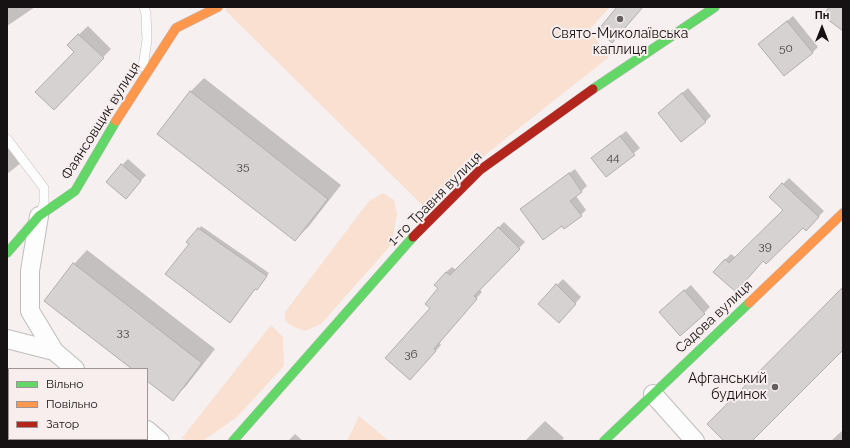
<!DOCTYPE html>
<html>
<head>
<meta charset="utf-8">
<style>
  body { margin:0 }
  #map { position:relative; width:850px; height:448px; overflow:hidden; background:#f6f0f0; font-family:Raleway,sans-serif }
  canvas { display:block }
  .frame { position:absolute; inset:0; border:8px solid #161213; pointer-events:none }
  .legend { position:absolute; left:8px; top:368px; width:140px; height:72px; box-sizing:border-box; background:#f8eeee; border:1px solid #9e9696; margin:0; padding:5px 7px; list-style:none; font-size:12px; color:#161213 }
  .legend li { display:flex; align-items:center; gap:8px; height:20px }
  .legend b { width:20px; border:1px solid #9e9696 }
  .north { position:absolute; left:802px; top:8px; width:40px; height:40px; -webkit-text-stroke:3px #f8eeee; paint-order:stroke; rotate:0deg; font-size:11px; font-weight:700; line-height:16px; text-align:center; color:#161213 }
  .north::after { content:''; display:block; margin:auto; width:14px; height:18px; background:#161213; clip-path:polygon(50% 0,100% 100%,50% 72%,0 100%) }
</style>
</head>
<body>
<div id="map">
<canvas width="850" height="448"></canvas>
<div class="frame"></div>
<ul class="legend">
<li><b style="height:5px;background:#63d668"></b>Вільно</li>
<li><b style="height:5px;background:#ff974d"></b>Повільно</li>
<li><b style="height:5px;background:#b3261e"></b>Затор</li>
</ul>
<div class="north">Пн</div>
</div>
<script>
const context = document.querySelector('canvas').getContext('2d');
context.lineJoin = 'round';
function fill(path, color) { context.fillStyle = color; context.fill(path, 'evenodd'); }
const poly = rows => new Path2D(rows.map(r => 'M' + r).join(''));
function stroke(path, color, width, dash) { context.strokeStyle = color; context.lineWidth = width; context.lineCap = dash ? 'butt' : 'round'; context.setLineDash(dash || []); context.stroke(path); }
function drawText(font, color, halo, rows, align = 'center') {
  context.font = font + ' Raleway,sans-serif'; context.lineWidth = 4; context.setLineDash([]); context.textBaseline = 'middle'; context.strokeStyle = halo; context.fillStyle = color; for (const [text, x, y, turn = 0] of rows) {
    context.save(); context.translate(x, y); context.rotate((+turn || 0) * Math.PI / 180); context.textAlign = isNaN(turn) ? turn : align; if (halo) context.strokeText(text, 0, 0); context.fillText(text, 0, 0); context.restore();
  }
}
fill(poly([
  [227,7,610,7,589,30,609,57,422,205,225,10],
  [383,193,394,200,397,214,391,245,321,324,305,331,292,326,285,321,285,312,369,201],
  [271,325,283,337,284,366,237,417,204,440,187,441,182,438],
  [359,416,389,441,347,441]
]), '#f9e0d1');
fill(poly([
  [7,7,35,7,7,26],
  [793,16,818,47,812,53,759,44],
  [88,26,111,49,54,108,75,52,68,45],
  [204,78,341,185,309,226,295,240,190,92],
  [688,88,711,116,705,122,659,113],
  [626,131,640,148,606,176,599,153],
  [7,142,21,163,7,174],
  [128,159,146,175,132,191,122,165],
  [575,169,587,186,576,196,586,210,581,215,562,225,527,204],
  [789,178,824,211,806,230,803,227,763,260,741,285,725,260,731,254,736,258,784,210,770,197],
  [504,222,525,242,479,289,482,292,439,342,441,345,416,373,431,308,446,272,452,267,456,270],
  [201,226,269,273,260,286,257,289,256,288,233,319,190,243],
  [87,250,215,349,186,386,173,399,147,380,147,369,133,369,74,264],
  [563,279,581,297,565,315,557,285],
  [691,285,710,307,704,313,667,306],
  [545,421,564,438,561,441,525,441],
  [7,428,9,430,9,439,54,439,52,441,7,441],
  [843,430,843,441,831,441],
  [295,434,303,441,288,441]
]), '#0003');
const building = poly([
  [617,7,643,7,612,43,598,30,617,7],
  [829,7,843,7,843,31,823,16,829,7],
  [787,21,813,53,784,76,758,44,787,21],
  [78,34,104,58,54,110,35,92,74,52,67,45,78,34],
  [190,91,328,199,295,241,157,134,190,91],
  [682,93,706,122,681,142,658,113,682,93],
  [620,136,635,155,606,177,591,158,620,136],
  [121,164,141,181,126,199,106,182,121,164],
  [569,173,582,192,570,201,582,216,564,229,562,226,543,240,520,209,569,173],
  [782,183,819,217,806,231,803,228,766,264,763,261,736,292,713,272,725,259,729,263,783,210,769,197,782,183],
  [498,227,520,249,474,296,477,299,434,349,436,351,410,380,385,358,430,308,425,304,438,288,434,285,446,272,450,275,498,227],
  [198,228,267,276,257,290,255,289,230,323,165,274,189,244,186,242,198,228],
  [73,263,202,363,173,401,147,381,147,369,132,369,44,301,73,263],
  [556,284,576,304,559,323,538,304,556,284],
  [843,287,843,350,752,441,724,441,707,424,843,287],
  [684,290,705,314,680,336,659,312,684,290]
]);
fill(building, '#d7d2d2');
stroke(building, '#b2aeae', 1);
const lane = poly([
  [143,67,147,40,146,14,144,7],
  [7,139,44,188,44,203,42,210]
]);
const street = poly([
  [39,216,30,271,30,311,54,351,75,369],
  [7,339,54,351],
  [653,394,695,441],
  [147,430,160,441]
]);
const fast = poly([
  [593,89,715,7],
  [7,253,39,216,75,191,116,121],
  [233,441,413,237],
  [604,441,749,303]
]);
const slow = poly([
  [116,121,176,28,218,7],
  [749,303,843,213]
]);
const jam = poly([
  [413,237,480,170,593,89]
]);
stroke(lane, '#c0bcbc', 10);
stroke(street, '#c0bcbc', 20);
stroke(fast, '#c0bcbc', 10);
stroke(slow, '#c0bcbc', 10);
stroke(jam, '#c0bcbc', 10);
stroke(lane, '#fefdfd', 9);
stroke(street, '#fefdfd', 18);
stroke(fast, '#63d668', 9);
stroke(slow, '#ff974d', 9);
stroke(jam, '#b3261e', 9);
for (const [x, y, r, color] of [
  [620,19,4,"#646060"],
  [775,387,4,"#646060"]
]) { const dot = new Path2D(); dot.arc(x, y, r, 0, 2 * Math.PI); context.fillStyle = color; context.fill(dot); stroke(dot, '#f8eeee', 1.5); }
drawText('12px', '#464243', null, [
  ["50",786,48],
  ["44",613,157],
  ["35",243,166],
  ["39",765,246],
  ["33",123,332],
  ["36",411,354]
]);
drawText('14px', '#161213', '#f8eeee', [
  ["Свято-Миколаївська",620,34],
  ["каплиця",620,50],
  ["Афганський",767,379,"right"],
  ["будинок",767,395,"right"]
]);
drawText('14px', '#161213', '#f8eeee', [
  ["Фаянсовщик вулиця",101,121,-58],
  ["1-го Травня вулиця",435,199,-45],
  ["Садова вулиця",714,317,-43]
]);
</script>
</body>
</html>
